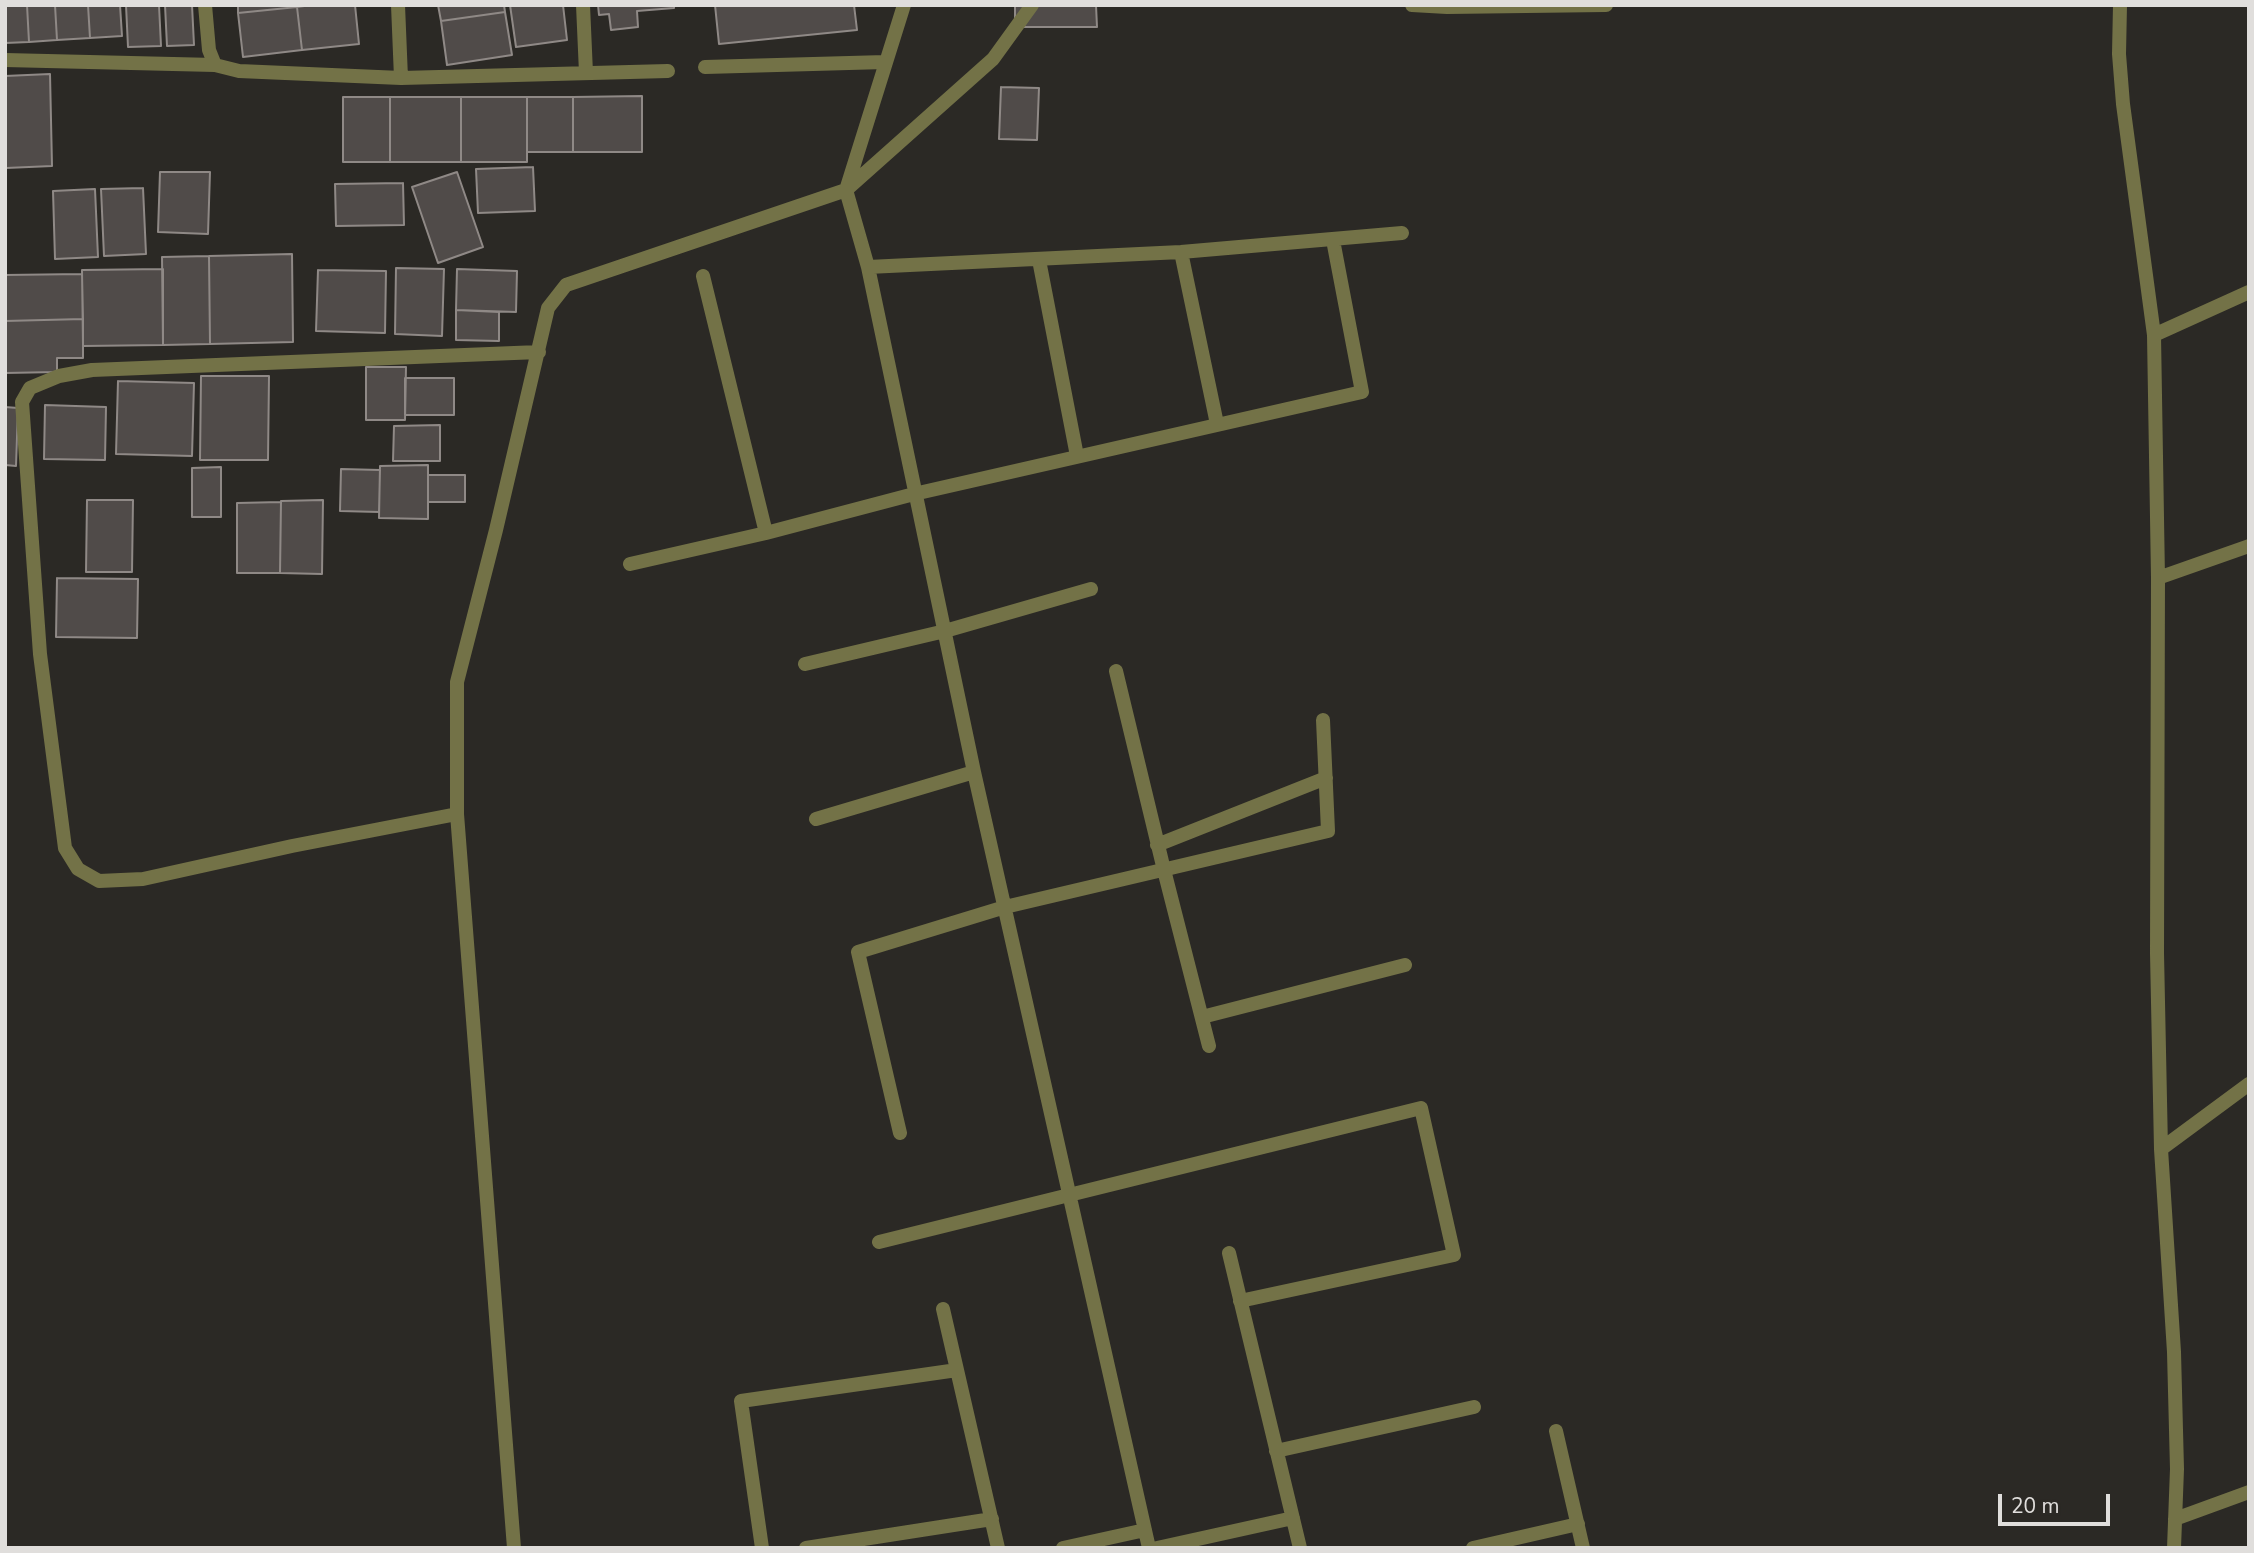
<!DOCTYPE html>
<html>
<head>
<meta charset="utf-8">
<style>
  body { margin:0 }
  #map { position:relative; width:2254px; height:1553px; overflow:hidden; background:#2b2925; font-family:"Nunito Sans",sans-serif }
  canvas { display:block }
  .frame { position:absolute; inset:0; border:7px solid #e0dedc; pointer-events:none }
  .scale { position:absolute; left:1998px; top:1494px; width:112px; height:32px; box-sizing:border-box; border:4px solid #e0dedc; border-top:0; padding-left:9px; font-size:21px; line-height:24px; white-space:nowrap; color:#e0dedc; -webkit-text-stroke:5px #2b2925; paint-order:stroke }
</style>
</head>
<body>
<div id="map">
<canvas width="2254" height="1553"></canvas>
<div class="frame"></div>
<div class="scale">20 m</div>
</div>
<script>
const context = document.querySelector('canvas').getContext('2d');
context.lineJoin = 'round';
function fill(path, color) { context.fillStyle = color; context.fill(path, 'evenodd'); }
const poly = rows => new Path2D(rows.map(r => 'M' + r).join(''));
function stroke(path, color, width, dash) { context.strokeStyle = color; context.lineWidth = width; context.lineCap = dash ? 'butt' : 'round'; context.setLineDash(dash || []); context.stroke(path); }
const building = poly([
  [5,5,27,5,29,42,5,43,5,5],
  [27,5,55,5,57,40,29,42,27,5],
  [55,5,88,5,90,38,57,40,55,5],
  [88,5,120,5,122,36,90,38,88,5],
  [126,5,159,5,161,46,128,47,126,5],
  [165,5,192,5,194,45,167,46,165,5],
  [238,5,297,5,297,7,238,13,238,5],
  [312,5,355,5,359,44,302,50,297,7,312,5],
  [438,5,504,5,505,12,441,21,438,5],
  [510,5,563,5,567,40,516,47,510,5],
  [598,5,674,5,674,8,637,11,638,27,611,30,609,14,599,15,598,5],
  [715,5,854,5,857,30,719,44,715,5],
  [1015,5,1096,5,1097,27,1015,27,1015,5],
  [297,7,302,50,243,57,238,13,297,7],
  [505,12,512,55,447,65,441,21,505,12],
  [50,74,52,166,6,168,5,76,50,74],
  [1001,87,1039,88,1037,140,999,139,1001,87],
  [642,96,642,152,573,152,573,97,642,96],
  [343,97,390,97,390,162,343,162,343,97],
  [390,97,461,97,461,162,390,162,390,97],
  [461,97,527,97,527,162,461,162,461,97],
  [527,97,573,97,573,152,527,152,527,97],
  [533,167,535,211,478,213,476,169,533,167],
  [160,172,210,172,208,234,158,232,160,172],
  [457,172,483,247,438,263,412,187,457,172],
  [403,183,404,225,336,226,335,184,403,183],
  [143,188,146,254,104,256,101,189,143,188],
  [95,189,98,257,55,259,53,191,95,189],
  [292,254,293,342,210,344,209,256,292,254],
  [209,256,210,344,163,345,162,257,209,256],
  [396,268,444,269,442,336,395,334,396,268],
  [163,269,163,345,83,346,82,270,163,269],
  [457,269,517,271,516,312,456,310,457,269],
  [318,270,386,271,385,333,316,331,318,270],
  [82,274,83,319,5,321,5,275,82,274],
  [456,310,499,312,499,341,456,340,456,310],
  [83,319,83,358,57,358,57,372,5,373,5,321,83,319],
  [366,367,406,367,405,420,366,420,366,367],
  [201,376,269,376,268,460,200,460,201,376],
  [405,378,454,378,454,415,405,415,405,378],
  [118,381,194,383,192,456,116,454,118,381],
  [45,405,106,407,105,460,44,459,45,405],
  [5,407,18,408,16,466,5,465,5,407],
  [440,425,440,461,393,461,394,426,440,425],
  [428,465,428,519,379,518,380,466,428,465],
  [221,467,221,517,192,517,192,468,221,467],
  [341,469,380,470,379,512,340,511,341,469],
  [428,475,465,475,465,502,428,502,428,475],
  [87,500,133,500,132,572,86,572,87,500],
  [323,500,322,574,280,573,281,501,323,500],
  [281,502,280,573,237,573,237,503,281,502],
  [57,578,138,579,137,638,56,637,57,578]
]);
fill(building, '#504b49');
stroke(building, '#8f8986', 2);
stroke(poly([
  [205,5,209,50,215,65,239,71,401,78,668,71],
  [398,5,401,78],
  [583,5,586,73],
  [1032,5,993,59,846,190,868,267,974,772,1149,1548],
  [1412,5,1447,7,1606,5],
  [2120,5,2119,54,2123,104,2154,335,2158,578,2157,953,2161,1149,2174,1352,2177,1469,2174,1548],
  [5,60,215,65],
  [705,67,885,62],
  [1181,252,1217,424],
  [1039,260,1077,456],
  [868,267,1181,252,1402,233],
  [703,276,766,533],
  [2154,335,2249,292],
  [630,564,766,533,914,494,1362,392,1333,240],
  [2158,578,2249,546],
  [805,664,945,631,1091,589],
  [1116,671,1164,870,1209,1046],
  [457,814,292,846,143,879,99,881,78,869,65,848,40,654,22,402,30,388,59,376,92,370,539,352],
  [816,819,974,772],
  [1157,845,1326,778],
  [1202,1017,1405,965],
  [900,1133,858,952,1005,907,1328,831,1323,720],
  [2161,1149,2249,1084],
  [879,1242,1421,1108,1454,1255,1240,1301],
  [1229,1253,1300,1548],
  [943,1309,998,1548],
  [1556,1431,1583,1548],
  [1276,1451,1474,1407],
  [2175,1519,2249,1492],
  [514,1548,457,814,457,682,496,530,548,308,566,285,846,190,904,5],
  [762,1548,741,1401,957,1370],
  [806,1548,992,1519],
  [1063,1548,1145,1530],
  [1157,1548,1293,1518],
  [1473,1548,1578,1524]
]), '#737247', 14);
</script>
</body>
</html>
